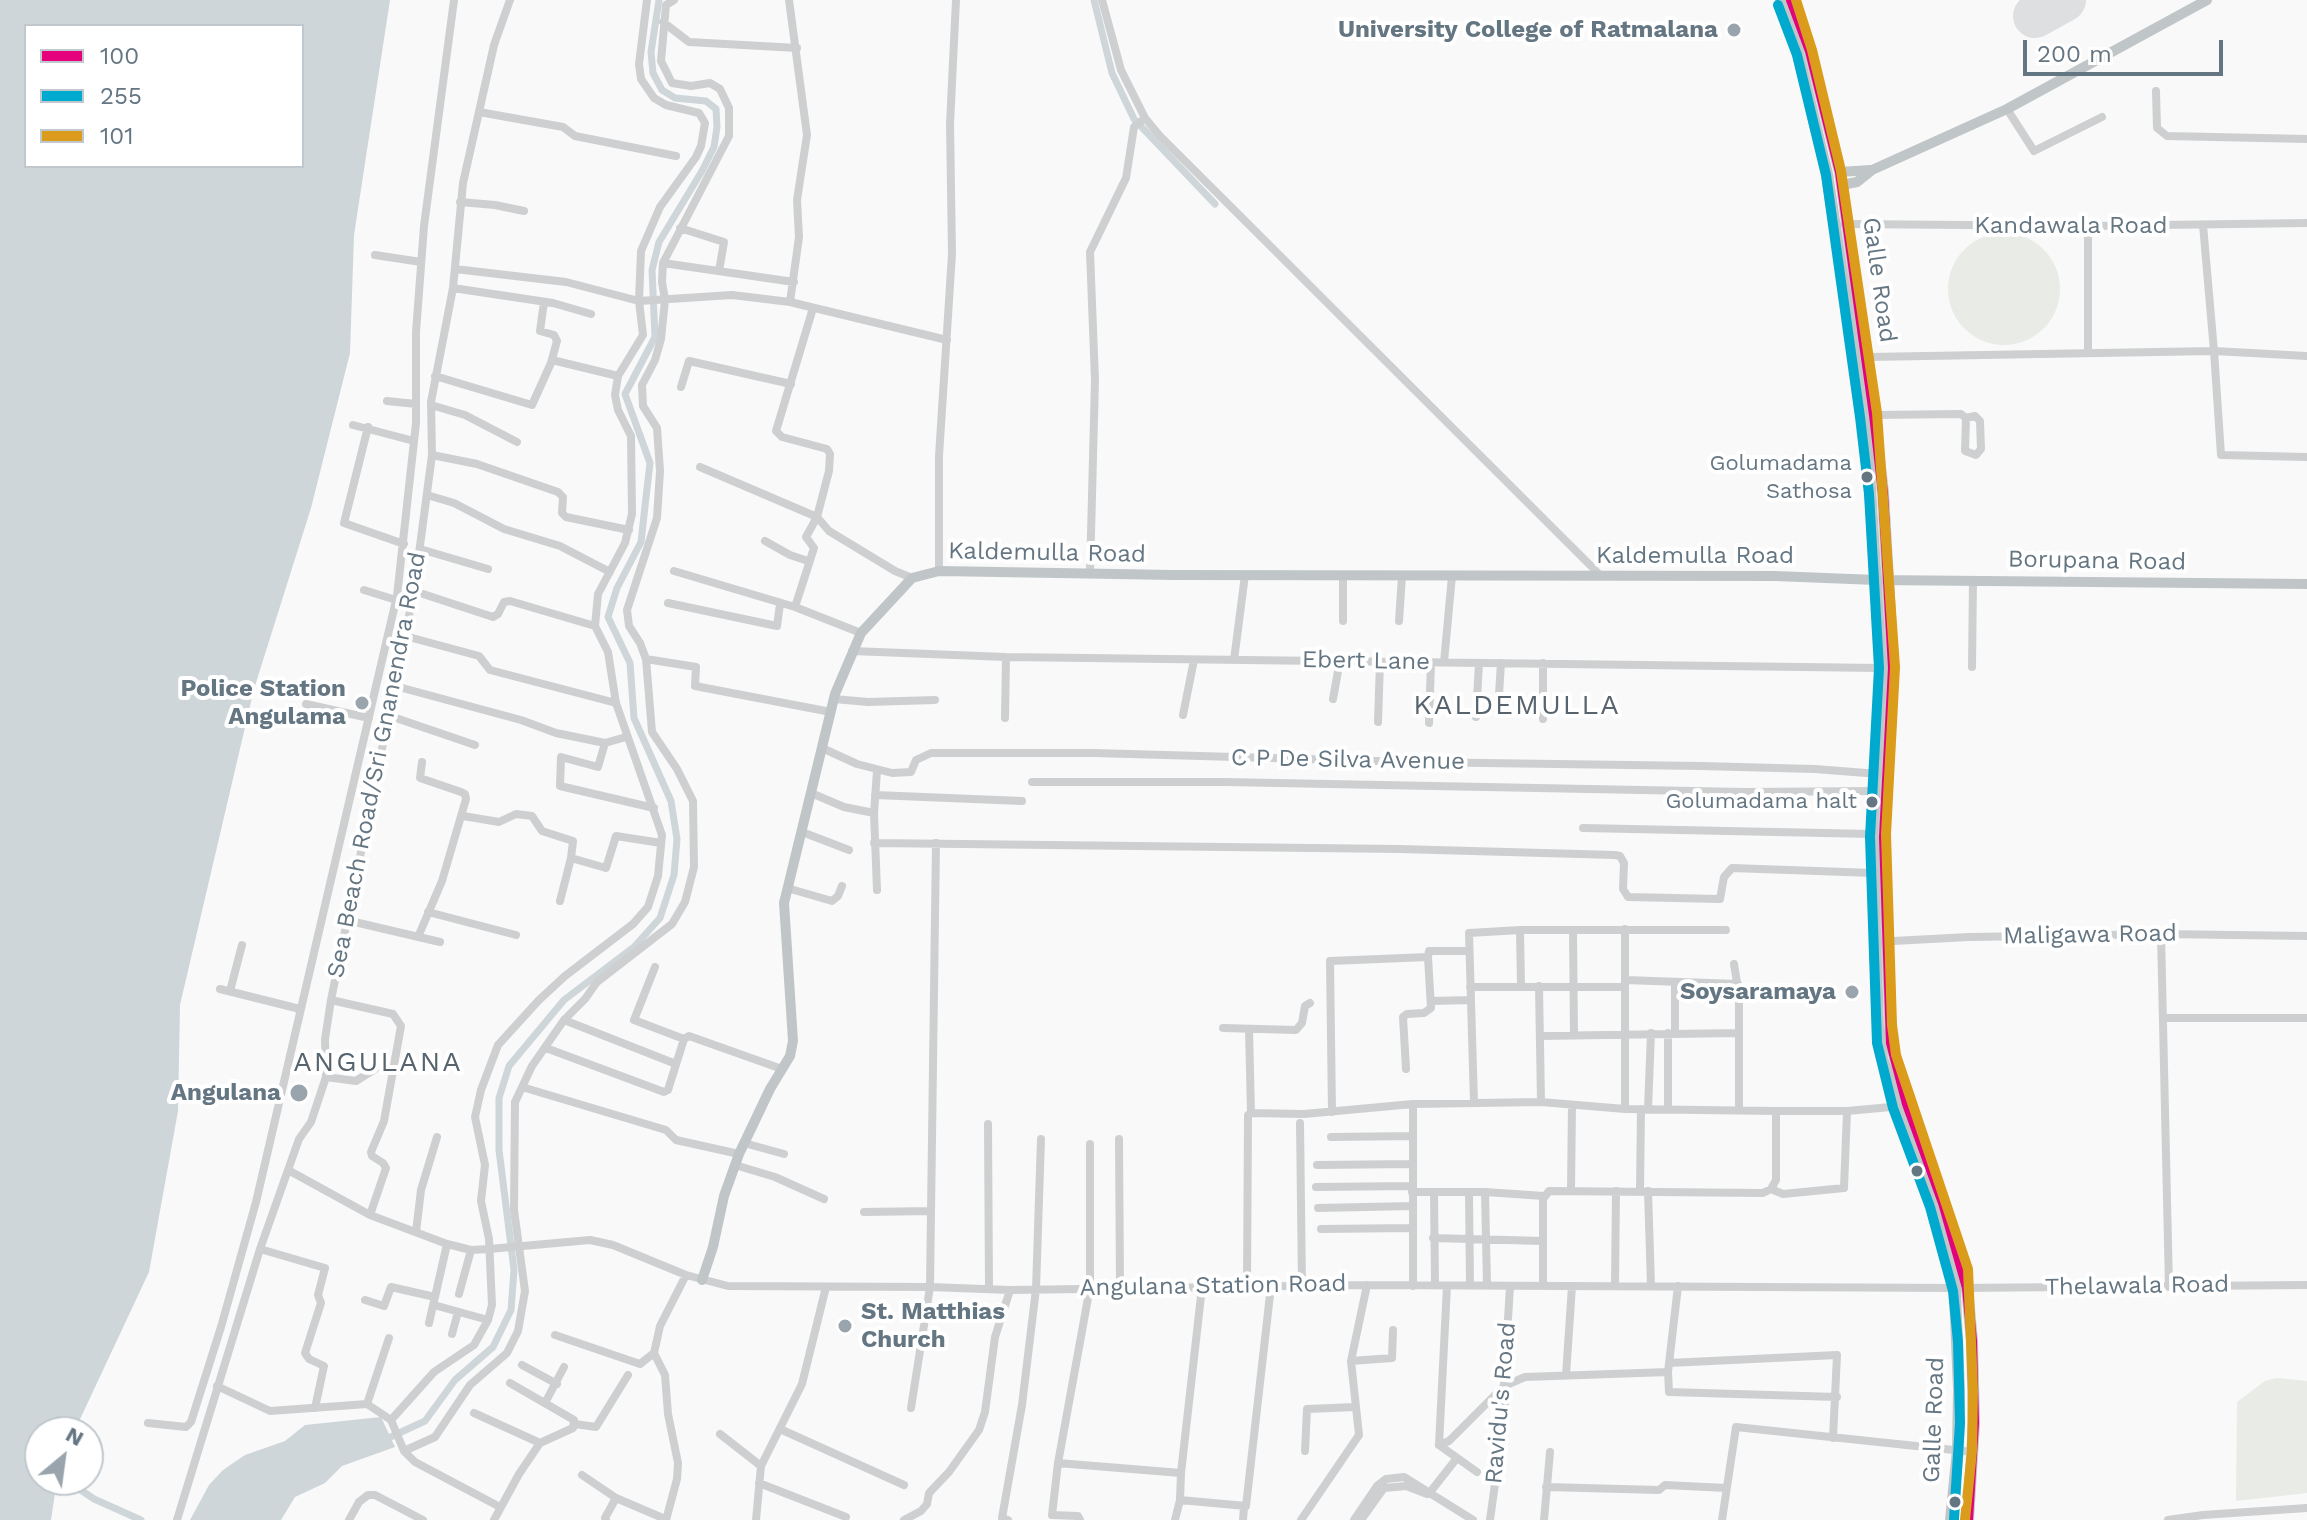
<!DOCTYPE html>
<html>
<head>
<meta charset="utf-8">
<style>
  body { margin:0 }
  #map { position:relative; width:2307px; height:1520px; overflow:hidden; background:#f9f9f9; font-family:"Work Sans",sans-serif }
  canvas { display:block }
  .legend { position:absolute; left:24px; top:24px; width:280px; height:144px; box-sizing:border-box; background:#fff; border:2px solid #c1c8cd; margin:0; padding:10px 14px; list-style:none; font-size:24px; color:#657683 }
  .legend li { display:flex; align-items:center; gap:16px; height:40px }
  .legend b { width:40px; border:2px solid #c1c8cd }
  .north { position:absolute; left:24px; top:1416px; width:80px; height:80px; box-sizing:border-box; background:#fff; border:2px solid #c1c8cd; border-radius:50%; rotate:29deg; font-size:22px; font-weight:700; line-height:32px; text-align:center; color:#657683 }
  .north::after { content:''; display:block; margin:auto; width:28px; height:36px; background:#99a4ac; clip-path:polygon(50% 0,100% 100%,50% 72%,0 100%) }
  .scale { position:absolute; left:2023px; top:40px; width:200px; height:36px; box-sizing:border-box; border:4px solid #657683; border-top:0; padding-left:10px; font-size:24px; line-height:28px; white-space:nowrap; color:#657683; -webkit-text-stroke:6px #fff; paint-order:stroke }
</style>
</head>
<body>
<div id="map">
<canvas width="2307" height="1520"></canvas>
<ul class="legend">
<li><b style="height:10px;background:#e5007d"></b>100</li>
<li><b style="height:10px;background:#00a9ce"></b>255</li>
<li><b style="height:10px;background:#da9c1a"></b>101</li>
</ul>
<div class="north">N</div>
<div class="scale">200 m</div>
</div>
<script>
const context = document.querySelector('canvas').getContext('2d');
context.lineJoin = 'round';
function fill(path, color) { context.fillStyle = color; context.fill(path, 'evenodd'); }
const poly = rows => new Path2D(rows.map(r => 'M' + r).join(''));
function stroke(path, color, width, dash) { context.strokeStyle = color; context.lineWidth = width; context.lineCap = dash ? 'butt' : 'round'; context.setLineDash(dash || []); context.stroke(path); }
function drawText(font, color, halo, rows, align = 'center') {
  context.font = font + ' "Work Sans",sans-serif'; context.lineWidth = 8; context.setLineDash([]); context.textBaseline = 'middle'; context.strokeStyle = halo; context.fillStyle = color; for (const [text, x, y, turn = 0] of rows) {
    context.save(); context.translate(x, y); context.rotate((+turn || 0) * Math.PI / 180); context.textAlign = isNaN(turn) ? turn : align; if (halo) context.strokeText(text, 0, 0); context.fillText(text, 0, 0); context.restore();
  }
}
fill(poly([
  '1948 289a56 56 0 1 1 112 0a56 56 0 1 1-112 0Z',
  [2276,1378,2307,1381,2307,1493,2236,1501,2237,1402,2265,1381]
]), '#e8ebe6');
fill(poly([
  [0,0,390,0,354,235,350,353,311,508,254,689,180,1005,178,1111,149,1272,74,1432,40,1432,40,1480,57,1480,51,1520,0,1520],
  [302,26,302,166,26,166,26,26],
  [381,1417,395,1447,342,1466,325,1483,295,1497,281,1520,190,1520,209,1485,223,1470,245,1455,285,1441,305,1425]
]), '#ced6d9');
stroke(poly([
  [1094,0,1112,73,1134,119,1215,204],
  [382,1441,425,1421,455,1380,493,1347,511,1310,514,1270,499,1150,499,1098,509,1066,564,1000,634,947,660,918,674,875,677,839,671,801,634,718,630,663,608,617,617,588,641,542,645,506,650,463,625,394,655,337,652,270,659,242,702,171,714,147,717,127,716,109,706,101,675,98,662,90,653,73,651,52,659,0],
  [66,1480,94,1499,141,1520]
]), '#ced6d9', 7);
stroke(poly([
  [2035,16,2064,0]
]), '#dedfe0', 44);
stroke(poly([
  [789,0,807,135,797,200,799,237,790,302],
  [1102,0,1121,70,1145,118,1159,135,1600,575],
  [663,22,689,42,797,48],
  [2156,91,2157,128,2167,136,2307,139],
  [2007,109,2034,151,2102,117],
  [479,112,563,127,575,136,676,156],
  [460,202,495,205,524,211],
  [1844,224,2088,226,2307,223],
  [2203,225,2214,351,2307,356],
  [680,228,724,242,719,271],
  [375,255,421,262],
  [663,263,794,282],
  [455,269,566,282,639,301,732,295,790,302,947,340],
  [453,288,553,303,591,314],
  [2088,353,2088,226],
  [1868,357,2214,351,2221,455,2307,457],
  [552,360,618,376],
  [435,376,532,405,551,363,557,341,554,335,540,331,544,302],
  [681,387,689,361,791,384],
  [387,401,416,404],
  [431,405,465,415,517,442],
  [1874,415,1961,414,1966,418,1975,416,1980,421,1981,449,1976,455,1965,451,1966,418],
  [353,425,414,441],
  [368,427,344,523,404,544],
  [432,455,477,464,558,492,563,497,562,513,566,517,629,530],
  [700,467,817,517,829,531,895,571,912,578],
  [427,495,454,503,504,529,560,546,610,572],
  [765,541,790,555,808,561],
  [420,549,488,569],
  [674,571,795,607,861,633],
  [939,571,939,456,952,254,950,124,956,0],
  [1090,573,1095,380,1090,252,1126,178,1134,127,1145,118],
  [364,590,396,600],
  [414,591,493,617,498,614,504,602,510,601,595,626],
  [668,603,777,626,780,604],
  [795,607,814,548,806,537,817,517,829,471,830,454,827,449,782,437,776,431,813,308],
  [1343,621,1343,576],
  [1399,621,1402,576],
  [405,636,479,656,490,670,616,703],
  [852,651,1006,657,1881,668],
  [646,659,696,667,695,686,831,712],
  [1234,660,1245,575],
  [1444,662,1452,576],
  [1543,663,1543,719],
  [1972,667,1973,580],
  [395,686,521,720,556,733,605,743,626,737],
  [834,699,868,702,935,700],
  [1333,699,1340,660],
  [306,704,369,718],
  [1498,710,1501,663],
  [1183,715,1194,660],
  [390,716,475,745],
  [1476,717,1479,663],
  [1005,718,1006,657],
  [1378,722,1380,662],
  [1429,723,1431,663],
  [605,743,598,767,561,757,560,786,654,808],
  [822,748,857,764,892,773,911,772,916,760,931,753,1094,753,1412,762,1701,766,1815,769,1879,774],
  [1032,782,1225,782,1745,792,1875,791],
  [811,793,844,807,874,813,877,771],
  [875,795,1022,801],
  [874,813,877,890],
  [463,816,499,822,516,814,532,816,542,831,573,841,571,858],
  [1583,828,1872,834],
  [802,832,849,850],
  [874,843,1400,849,1615,855,1620,856,1624,863,1623,889,1628,897,1720,899,1724,877,1732,868,1873,873],
  [787,888,832,901,838,896,842,886],
  [560,901,571,858,606,868,616,836,661,843],
  [428,912,516,935],
  [346,920,440,942],
  [1520,930,1521,986],
  [1573,931,1574,1035],
  [418,937,442,881,466,799,465,794,461,792,420,778,422,762],
  [1874,942,1969,937,2165,934],
  [1734,964,1739,995,1739,1110],
  [655,967,634,1020,684,1039],
  [1625,980,1738,984],
  [1675,982,1675,1033],
  [1539,986,1541,1102],
  [1470,987,1625,987],
  [220,989,300,1009],
  [230,991,242,945],
  [331,1000,393,1014,401,1026,384,1121,371,1152,372,1156,383,1163,386,1168,370,1215],
  [1431,1001,1471,1000],
  [2163,1018,2307,1018],
  [564,1020,676,1064],
  [1223,1028,1296,1030,1302,1023,1305,1006,1310,1003],
  [1249,1029,1251,1113],
  [1668,1033,1668,1109],
  [1540,1036,1739,1033],
  [546,1048,664,1092,668,1090,684,1039,689,1036,782,1069],
  [1406,1069,1403,1017,1407,1014,1424,1013,1431,1008,1428,957],
  [326,1077,356,1081,375,1069],
  [522,1087,666,1130,676,1140,739,1154],
  [1474,1103,1469,933,1520,930,1726,930],
  [1625,1109,1625,929],
  [1648,1109,1651,1033],
  [1332,1112,1330,961,1428,957,1429,951,1469,951],
  [1300,1123,1302,1285],
  [988,1124,989,1288],
  [1331,1137,1413,1136],
  [1119,1139,1120,1287],
  [744,1143,784,1154],
  [735,1165,775,1177,824,1199],
  [1317,1165,1412,1164],
  [288,1170,370,1215,447,1244,471,1250,489,1249,590,1240,613,1245,686,1275,728,1286,930,1287,1010,1290,1367,1285,1956,1288,2307,1285],
  [1316,1187,1412,1186],
  [1771,1189,1783,1194,1844,1188,1847,1111],
  [1571,1190,1572,1105],
  [1640,1191,1641,1109],
  [1648,1191,1651,1286],
  [1412,1192,1485,1192,1544,1196],
  [1434,1192,1435,1285],
  [1469,1192,1470,1285],
  [1485,1192,1487,1285],
  [1318,1208,1412,1206],
  [864,1212,931,1211],
  [1321,1229,1412,1228],
  [416,1232,421,1190,437,1137],
  [1433,1238,1543,1241],
  [260,1249,325,1268,318,1295,321,1303,305,1353,309,1359,324,1366,315,1408],
  [1413,1286,1413,1104],
  [1447,1286,1439,1445,1449,1441,1504,1386,1525,1377,1668,1372],
  [1543,1286,1543,1199,1549,1191,1763,1193,1771,1189,1776,1180,1776,1111,1847,1111,1902,1106],
  [1615,1286,1616,1191],
  [1678,1286,1668,1372,1669,1392,1837,1397],
  [1247,1287,1248,1115,1251,1113,1304,1114,1413,1104,1541,1102,1625,1109,1776,1111],
  [2169,1287,2161,934,2307,936],
  [459,1294,471,1250],
  [365,1300,384,1306,391,1287,435,1297,447,1244],
  [434,1305,488,1320],
  [429,1323,434,1301],
  [452,1334,458,1312],
  [555,1335,640,1364,654,1353],
  [1351,1361,1392,1358,1393,1330],
  [1669,1363,1837,1355,1833,1438],
  [522,1365,557,1384],
  [1566,1375,1572,1286],
  [510,1383,574,1420,573,1428,540,1443],
  [217,1386,270,1411,367,1404,391,1420,404,1451,415,1462,500,1507],
  [545,1403,564,1367],
  [367,1404,389,1338],
  [911,1408,930,1287,936,843],
  [474,1413,540,1443,519,1474,494,1520],
  [391,1420,434,1372,474,1345,488,1320,492,1305,489,1239,481,1201,485,1165,475,1117,481,1090,498,1045,539,1000,565,976,633,924,648,907,658,876,662,835,616,703,608,652,595,626,598,594,625,543,632,514,631,436,618,410,615,395,618,376,643,335,639,301,641,251,660,207,696,157,701,146,705,123,699,113,666,105,654,98,641,79,639,64,647,0],
  [148,1423,186,1427,191,1422,221,1327,256,1202,397,596,416,423,416,332,424,226,454,0],
  [575,1424,596,1427,628,1375],
  [780,1429,904,1485],
  [720,1434,761,1466],
  [1439,1445,1477,1472],
  [404,1451,435,1437,470,1385,507,1353,518,1331,525,1291,514,1210,515,1102,532,1066,564,1020,585,999,597,982,672,924,685,902,694,867,693,801,677,769,652,732,646,659,640,643,629,626,627,610,657,518,660,471,657,428,643,406,642,385,655,360,661,339,665,300,662,282,663,263,729,136,729,108,720,89,710,83,691,86,672,83,661,61,666,5,674,0],
  [1305,1451,1307,1409,1355,1407],
  [1058,1463,1090,1287,1090,1144],
  [1181,1473,1180,1500,1246,1506,1271,1286],
  [582,1475,616,1498,665,1519],
  [759,1483,846,1517],
  [1546,1487,1659,1490,1665,1485,1726,1488],
  [1431,1491,1457,1458],
  [177,1520,260,1249,299,1139,311,1122,326,1077,325,1039,331,1000,414,591,432,455,431,402,453,288,463,183,494,45,510,0],
  [349,1520,359,1502,368,1495,375,1495,423,1520],
  [606,1520,605,1518,616,1498],
  [666,1520,677,1479,678,1463,668,1414,665,1375,654,1353,660,1326,686,1275],
  [756,1520,761,1466,802,1384,826,1287],
  [904,1520,921,1511,927,1504,929,1493,949,1472,979,1430,985,1412,995,1337,1010,1290],
  [1008,1520,1002,1518,1022,1405,1036,1289,1041,1139],
  [1080,1520,1078,1516,1052,1515,1058,1463,1181,1473,1202,1287],
  [1175,1520,1180,1500],
  [1243,1520,1244,1507],
  [1301,1520,1359,1435,1351,1361,1367,1285],
  [1354,1520,1377,1486,1386,1479,1404,1477,1473,1520],
  [1361,1520,1384,1488,1406,1486,1427,1494],
  [1490,1520,1505,1411,1504,1386,1510,1286],
  [1544,1520,1550,1452],
  [1722,1520,1736,1427,1973,1452],
  [2168,1520,2203,1515,2307,1508]
]), '#cecfd0', 8);
stroke(poly([
  [1840,172,1870,170],
  [1842,185,1857,182,1872,170,2007,109,2207,0],
  [702,1280,713,1247,724,1196,739,1154,770,1089,790,1056,793,1041,784,903,835,694,861,633,912,578,939,571,1174,575,1775,576,1876,580,2307,584]
]), '#c0c6c8', 10);
stroke(poly([
  [1781,0,1798,53,1827,174,1863,414,1870,488,1881,668,1872,834,1878,1026,1882,1058,1889,1080,1954,1271,1959,1390,1958,1450,1951,1520],
  [1791,0,1810,51,1840,172,1874,415,1883,493,1893,668,1884,837,1891,1043,1907,1104,1943,1203,1967,1288,1972,1341,1974,1423,1968,1520]
]), '#c0c6c8', 12);
stroke(poly([
  [1791,0,1810,51,1840,172,1874,415,1883,493,1893,668,1884,837,1891,1043,1907,1104,1943,1203,1967,1288,1972,1341,1974,1423,1968,1520]
]), '#e5007d', 10);
stroke(poly([
  [1778,5,1797,55,1826,175,1860,417,1869,494,1879,668,1870,837,1877,1043,1893,1108,1930,1207,1953,1291,1958,1342,1960,1423,1954,1519]
]), '#00a9ce', 10);
stroke(poly([
  [1796,0,1812,50,1841,171,1877,413,1895,667,1886,834,1892,1025,1896,1055,1968,1269,1973,1390,1972,1451,1965,1520]
]), '#da9c1a', 10);
for (const [x, y, r, color] of [
  [1734,30,8,"#99a4ac"],
  [1867,477,7,"#657683"],
  [362,703,8,"#99a4ac"],
  [1872,802,7,"#657683"],
  [1852,992,8,"#99a4ac"],
  [299,1093,10,"#99a4ac"],
  [1917,1171,7,"#657683"],
  [845,1326,8,"#99a4ac"],
  [1955,1502,7,"#657683"]
]) { const dot = new Path2D(); dot.arc(x, y, r, 0, 2 * Math.PI); context.fillStyle = color; context.fill(dot); stroke(dot, '#fff', 3); }
drawText('22px', '#657683', '#fff', [
  ["Golumadama",1852,464],
  ["Sathosa",1852,492],
  ["Golumadama halt",1857,802]
], 'right');
drawText('bold 24px', '#657683', '#fff', [
  ["University College of Ratmalana",1718,30],
  ["Police Station",346,689],
  ["Angulama",346,717],
  ["Soysaramaya",1836,992],
  ["Angulana",281,1093],
  ["St. Matthias",861,1312,"left"],
  ["Church",861,1340,"left"]
], 'right');
drawText('24px', '#657683', '#fff', [
  ["Kandawala Road",2071,226],
  ["Galle Road",1879,280,82],
  ["Kaldemulla Road",1047,553,1],
  ["Kaldemulla Road",1695,556],
  ["Borupana Road",2097,561,1],
  ["Ebert Lane",1366,661,1],
  ["C P De Silva Avenue",1348,760,1],
  ["Sea Beach Road/Sri Gnanendra Road",377,765,-79],
  ["Maligawa Road",2090,935,-1],
  ["Angulana Station Road",1213,1286,-1],
  ["Thelawala Road",2137,1286,-1],
  ["Ravidu's Road",1501,1403,-85],
  ["Galle Road",1934,1420,-88]
]);
context.letterSpacing = '2px';
drawText('28px', '#57646e', '#fff', [
  ["KALDEMULLA",1517,706],
  ["ANGULANA",378,1063]
]);
context.letterSpacing = '0px';
</script>
</body>
</html>
